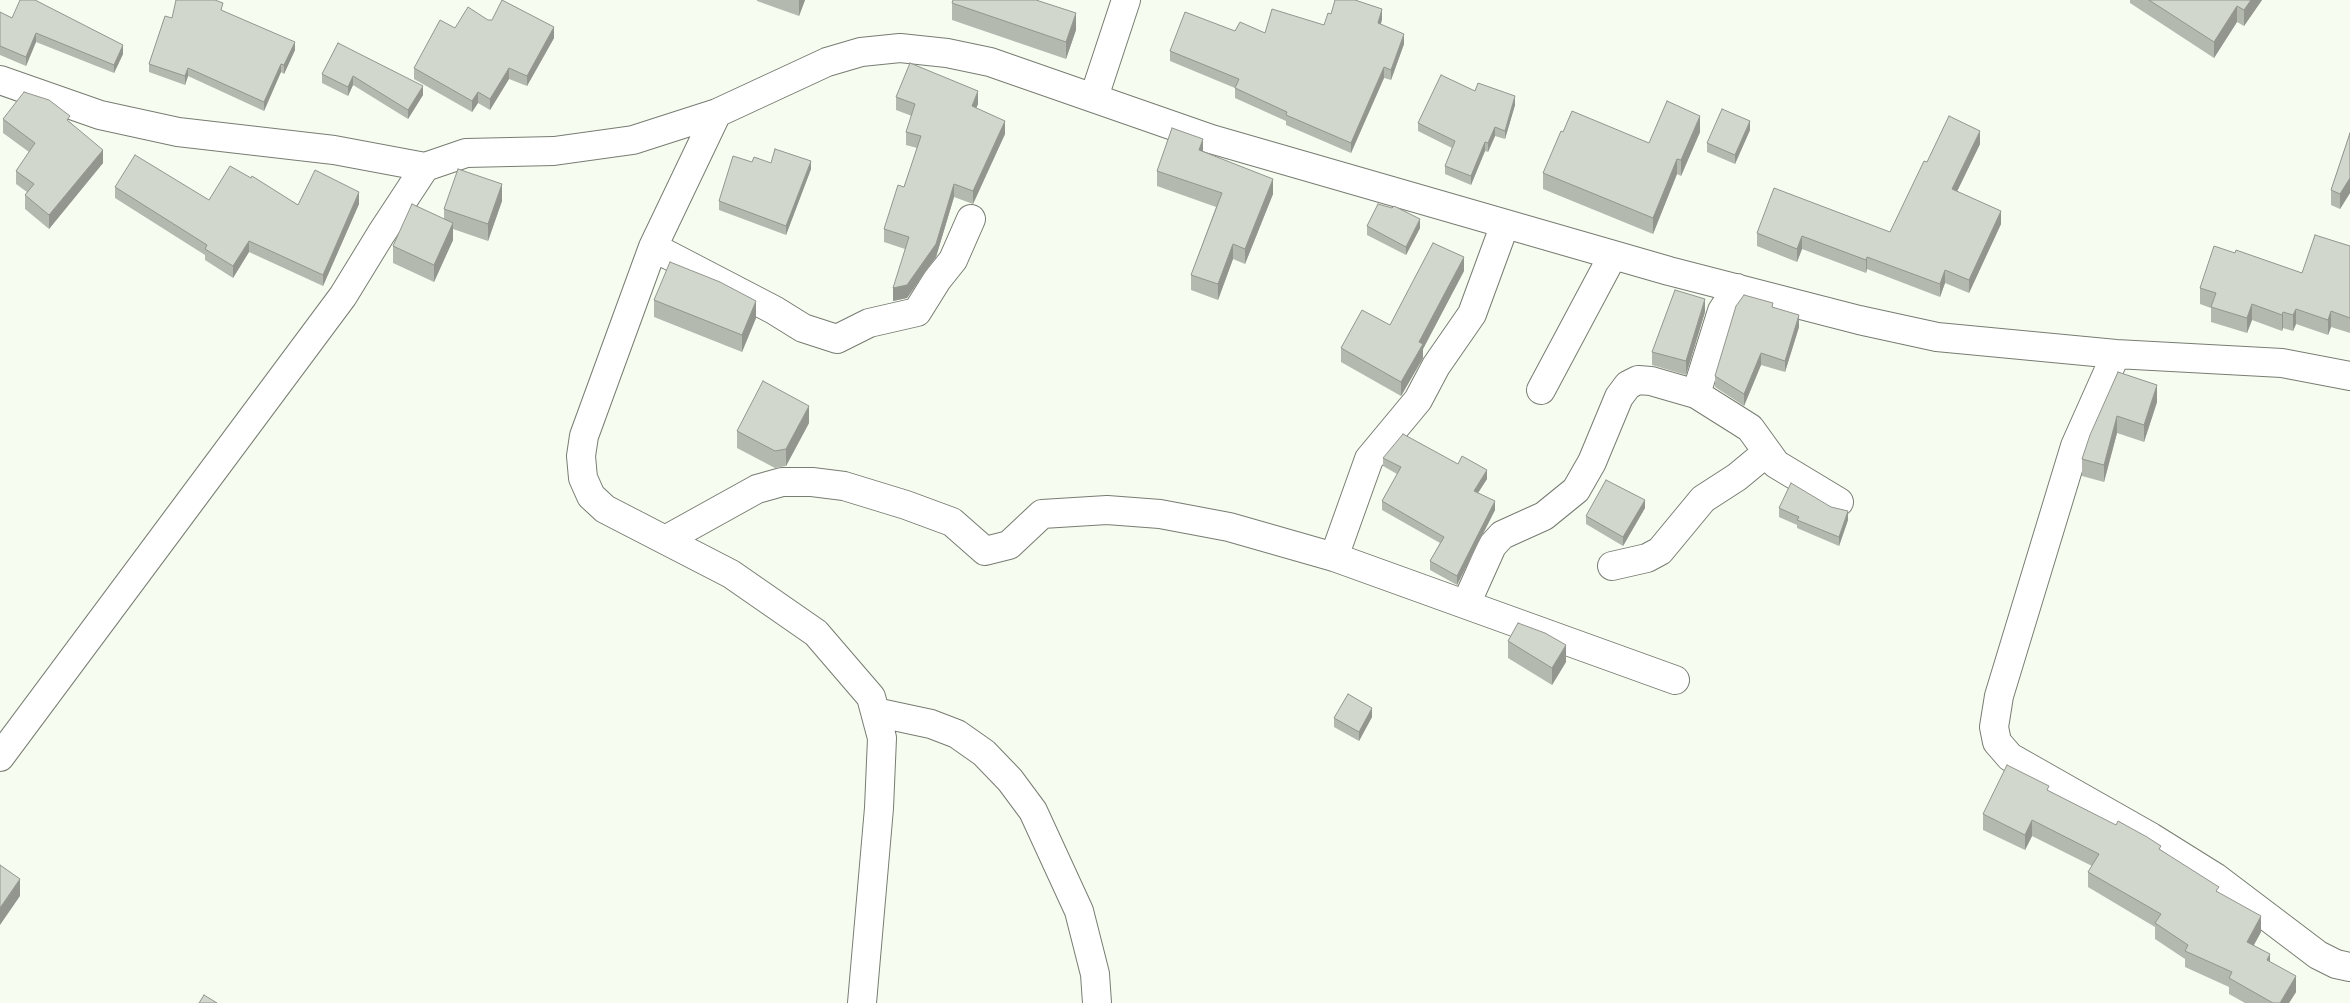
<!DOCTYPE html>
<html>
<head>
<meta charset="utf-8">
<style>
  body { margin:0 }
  canvas { display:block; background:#f6fcf0 }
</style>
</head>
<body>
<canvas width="2350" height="1003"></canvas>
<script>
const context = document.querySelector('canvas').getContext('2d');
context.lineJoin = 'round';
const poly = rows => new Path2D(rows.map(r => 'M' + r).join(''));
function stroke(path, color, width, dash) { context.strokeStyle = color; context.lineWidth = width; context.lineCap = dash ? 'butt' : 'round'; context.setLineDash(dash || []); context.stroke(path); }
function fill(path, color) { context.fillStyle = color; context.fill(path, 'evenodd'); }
const minor = poly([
  [0,80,100,115,178,132,334,150,425,167,466,153,554,151,633,140,717,113,827,62,861,52,900,48,947,53,990,62,1211,139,1669,271,1859,320,1937,337,2116,354,2282,363,2350,376],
  [1094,97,1126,0],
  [717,113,653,247,584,436,581,456,583,478,591,496,605,509,731,574,816,633,871,697,882,738,879,808,862,1003],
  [653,247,774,310,803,328,837,339,869,323,917,312,937,280,953,260,971,219],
  [2116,354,2075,446,1999,696,1994,727,1997,742,2010,757,2151,837,2215,877,2318,955,2336,964,2350,967],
  [1541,390,1613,255],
  [1696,394,1722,311,1737,288],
  [665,540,757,489,782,482,812,482,844,486,906,505,952,522,985,551,1009,545,1042,514,1107,510,1160,514,1229,527,1334,557,1675,680],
  [1334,557,1369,459,1418,400,1436,366,1472,314,1505,224],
  [1612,566,1647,558,1660,551,1703,499,1737,477,1766,453],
  [1466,604,1492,546,1502,535,1544,516,1576,490,1592,462,1619,397,1628,385,1638,380,1651,381,1696,394,1750,428,1776,464,1839,502],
  [875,712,931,724,957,734,984,753,1010,780,1033,811,1079,911,1095,974,1097,1003],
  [0,757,343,296,381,234,425,167]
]);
stroke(minor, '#777d72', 30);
stroke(minor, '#fff', 28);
fill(poly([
  [757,0,805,0,799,16,757,1],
  [2130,0,2262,0,2244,26,2237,22,2214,58,2130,3],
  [952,3,1076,30,1066,59,952,20],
  [223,11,295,50,284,74,281,72,264,111,188,76,185,85,149,72,149,64,172,18],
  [0,12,12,18,123,54,114,73,36,42,26,66,0,55],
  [1331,14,1382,19,1381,24,1404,44,1391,80,1384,78,1351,153,1286,125,1286,121,1235,98,1235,88,1170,61,1170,51,1235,31,1265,33,1324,25],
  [488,20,554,38,527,86,509,79,490,110,478,103,472,112,414,79,414,68,455,28],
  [338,43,423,95,408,119,353,85,348,96,322,83,322,74],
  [1475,91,1515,105,1505,139,1495,136,1488,152,1485,151,1471,185,1445,174,1445,166,1452,148,1418,131,1418,123],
  [896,97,978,104,976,108,1005,134,973,204,954,197,936,257,907,298,893,301,905,249,884,242,884,229,904,187,917,148,906,145,906,132,912,116,896,110],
  [3,119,70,122,103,163,49,229,25,209,25,195,27,192,16,184,16,171,29,152,3,133],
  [1750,130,1735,164,1707,152,1707,143],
  [1563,132,1649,143,1700,132,1681,176,1677,174,1653,234,1543,189,1543,173],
  [2350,133,2350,193,2340,209,2331,205,2331,190],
  [1980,144,1957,191,2001,224,1969,293,1945,283,1940,297,1867,269,1866,273,1802,249,1797,262,1757,246,1757,233,1890,232,1927,162],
  [1203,152,1273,194,1245,264,1233,259,1218,300,1191,290,1191,275,1216,207,1157,186,1157,171],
  [752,162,771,163,811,169,786,235,719,210,719,201],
  [251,178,298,205,359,204,323,286,249,252,233,278,205,260,205,255,115,198,115,187,209,200],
  [502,201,488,241,453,229,453,240,434,282,393,263,393,246,444,219,444,209],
  [1367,226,1420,228,1406,255,1367,235],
  [2350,246,2350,333,2331,327,2328,335,2296,324,2293,331,2283,328,2282,331,2252,320,2247,333,2211,322,2211,308,2200,304,2200,288,2235,253,2302,273],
  [1464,271,1423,349,1423,358,1401,396,1341,362,1341,348,1390,325],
  [654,300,756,318,742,352,654,317],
  [1773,307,1799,327,1785,372,1761,365,1744,406,1715,387,1715,376],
  [1705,312,1686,375,1652,365,1652,352],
  [2118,372,2157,402,2144,442,2117,433,2104,482,2082,476,2082,459],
  [809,423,786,466,775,468,737,448,737,431],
  [1383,458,1487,479,1478,493,1495,510,1457,585,1430,570,1430,561,1440,543,1382,510,1382,501,1397,474,1383,466],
  [1645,508,1623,546,1586,524,1586,516],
  [1779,508,1848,520,1839,546,1797,528,1797,525,1779,517],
  [1508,641,1566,662,1552,685,1508,658],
  [1372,717,1359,741,1334,727,1334,718],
  [2049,791,2161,850,2219,893,2261,932,2254,945,2270,962,2296,992,2289,1003,2245,1003,2229,994,2229,987,2185,967,2185,959,2155,939,2155,927,2088,887,2088,872,2092,866,2032,836,2025,850,1983,830,1983,814]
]), '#b4b9af');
fill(poly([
  [799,0,805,0,799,16],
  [2251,0,2262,0,2244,26,2244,10],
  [2237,6,2237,22,2214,58,2214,42],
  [1382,9,1382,19,1378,34,1378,23],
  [1076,13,1076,30,1066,59,1066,42],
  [554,27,554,38,527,86,527,76],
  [36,33,36,42,26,66,26,57],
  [1404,34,1404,44,1391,80,1391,70],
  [295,42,295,50,284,74,284,65],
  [123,45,123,54,114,73,114,65],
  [281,64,281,72,264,111,264,102],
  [1384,67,1384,78,1351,153,1351,143],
  [188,68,188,76,185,85,185,76],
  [509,68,509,79,490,110,490,99],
  [353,76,353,85,348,96,348,87],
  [423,86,423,95,408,119,408,110],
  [978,91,978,104,972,119,972,106],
  [478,92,478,103,472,112,472,101],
  [1515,96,1515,105,1505,139,1505,131],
  [1700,116,1700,132,1681,176,1681,160],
  [1005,121,1005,134,973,204,973,191],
  [1750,121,1750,130,1735,164,1735,155],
  [1495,127,1495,136,1488,152,1488,143],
  [1980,131,1980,144,1952,202,1952,189],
  [1203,139,1203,154,1199,150],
  [1485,142,1485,151,1471,185,1471,176],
  [103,150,103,163,49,229,49,215],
  [1677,159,1677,174,1653,234,1653,218],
  [811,161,811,169,786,235,786,226],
  [2350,178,2350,193,2340,209,2340,194],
  [1273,179,1273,194,1245,264,1245,249],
  [502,184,502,201,488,241,488,224],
  [954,184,954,197,936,257,907,298,893,301,893,288],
  [359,192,359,204,323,286,323,275],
  [2001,211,2001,224,1969,293,1969,280],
  [1420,219,1420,228,1406,255,1406,247],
  [453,223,453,240,434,282,434,265],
  [1802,236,1802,249,1797,262,1797,249],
  [249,241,249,252,233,278,233,266],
  [1233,244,1233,259,1218,300,1218,284],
  [1464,257,1464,271,1423,349,1423,358,1401,396,1401,382,1419,342],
  [1867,257,1867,269,1866,273,1866,260],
  [1945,270,1945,283,1940,297,1940,284],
  [1705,299,1705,312,1686,375,1686,361],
  [756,301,756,318,742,352,742,335],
  [2252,304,2252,320,2247,333,2247,318],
  [2296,309,2296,324,2293,331,2293,315],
  [2331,311,2331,327,2328,335,2328,320],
  [2283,312,2283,328,2282,331,2282,315],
  [1799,315,1799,327,1785,372,1785,361],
  [1761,353,1761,365,1744,406,1744,394],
  [2157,385,2157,402,2144,442,2144,425],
  [809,406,809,423,786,466,786,449],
  [2117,416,2117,433,2104,482,2104,465],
  [1487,470,1487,479,1474,499,1474,491],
  [1645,500,1645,508,1623,546,1623,537],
  [1495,501,1495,510,1457,585,1457,576],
  [1848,511,1848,520,1839,546,1839,537],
  [1566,645,1566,662,1552,685,1552,668],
  [1372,708,1372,717,1359,741,1359,732],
  [2032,820,2032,836,2025,850,2025,835],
  [20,879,20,896,0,925,0,908],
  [2261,916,2261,932,2247,957,2247,942],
  [2270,954,2270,970,2267,960],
  [2296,976,2296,992,2289,1003,2280,1003]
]), '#92968f');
const building = poly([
  [20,0,35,0,123,45,114,65,36,33,26,57,0,46,0,12,12,18,20,0],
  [176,0,215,0,223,3,221,10,295,42,284,65,281,64,264,102,188,68,185,76,149,64,165,16,172,18,176,0],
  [502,0,554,27,527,76,509,68,490,99,478,92,472,101,414,68,440,20,455,28,468,7,488,20,492,20,502,0],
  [953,0,1036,0,1076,13,1066,42,952,3,953,0],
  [1335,0,1355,0,1382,9,1378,23,1404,34,1391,70,1384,67,1351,143,1286,115,1287,112,1235,88,1239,79,1170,51,1185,12,1235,31,1240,22,1265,33,1272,9,1324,25,1328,13,1331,14,1335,0],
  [2149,0,2251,0,2244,10,2237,6,2214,42,2149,0],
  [338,43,423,86,408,110,353,76,348,87,322,74,338,43],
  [910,63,978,91,972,106,1005,121,973,191,954,184,936,244,907,285,893,288,909,237,884,229,898,185,904,187,921,136,906,132,915,104,896,97,910,63],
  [1441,75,1475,91,1478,83,1515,96,1505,131,1495,127,1488,143,1485,142,1471,176,1445,166,1455,141,1418,123,1441,75],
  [24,92,49,100,70,116,67,120,103,150,49,215,25,195,34,184,16,171,35,143,3,119,24,92],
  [1667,101,1700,116,1681,160,1677,159,1653,218,1543,173,1561,131,1563,132,1572,111,1649,143,1667,101],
  [1722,109,1750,121,1735,155,1707,143,1722,109],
  [1949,116,1980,131,1952,189,2001,211,1969,280,1945,270,1940,284,1867,257,1866,260,1802,236,1797,249,1757,233,1774,188,1890,232,1924,161,1927,162,1949,116],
  [1172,128,1203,139,1199,150,1273,179,1245,249,1233,244,1218,284,1191,275,1222,193,1157,171,1172,128],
  [2350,133,2350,178,2340,194,2331,190,2350,133],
  [775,149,811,161,786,226,719,201,733,156,752,162,754,157,771,163,775,149],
  [135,155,209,200,230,166,251,178,252,176,298,205,315,170,359,192,323,275,249,241,233,266,205,249,207,245,115,187,135,155],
  [458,169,502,184,488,224,444,209,458,169],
  [412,204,453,223,434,265,393,246,412,204],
  [1378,204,1392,208,1394,206,1420,219,1406,247,1367,226,1378,204],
  [2315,235,2350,246,2350,318,2331,311,2328,320,2296,309,2293,315,2283,312,2282,315,2252,304,2247,318,2211,307,2216,293,2200,288,2214,246,2235,253,2236,250,2302,273,2315,235],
  [1433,243,1464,257,1419,342,1423,344,1401,382,1341,348,1362,310,1390,325,1433,243],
  [670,262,720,282,756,301,742,335,654,300,670,262],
  [1675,290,1705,299,1686,361,1652,352,1675,290],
  [1744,295,1773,303,1772,307,1799,315,1785,361,1761,353,1744,394,1715,376,1736,306,1744,295],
  [2118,372,2157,385,2144,425,2117,416,2104,465,2082,459,2090,435,2118,372],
  [763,381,809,406,786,449,775,451,737,431,763,381],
  [1403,434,1458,464,1462,456,1487,470,1474,491,1495,501,1457,576,1430,561,1444,537,1382,501,1401,467,1383,458,1403,434],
  [1606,480,1645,500,1623,537,1586,516,1606,480],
  [1791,483,1831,507,1848,511,1839,537,1797,520,1799,517,1779,508,1791,483],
  [1518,623,1545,633,1566,645,1552,668,1508,641,1518,623],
  [1348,694,1372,708,1359,732,1334,718,1348,694],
  [2007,765,2049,786,2047,790,2116,825,2118,821,2147,837,2161,846,2159,849,2219,887,2216,891,2261,916,2247,942,2270,954,2267,960,2296,976,2280,1003,2273,1003,2229,978,2232,972,2185,951,2188,945,2155,923,2161,914,2088,872,2099,854,2032,820,2025,835,1983,814,2007,765],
  [0,865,20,879,0,908,0,865],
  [204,995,217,1003,199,1003,204,995]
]);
fill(building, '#d1d7cc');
stroke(building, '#92968f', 1);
</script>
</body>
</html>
